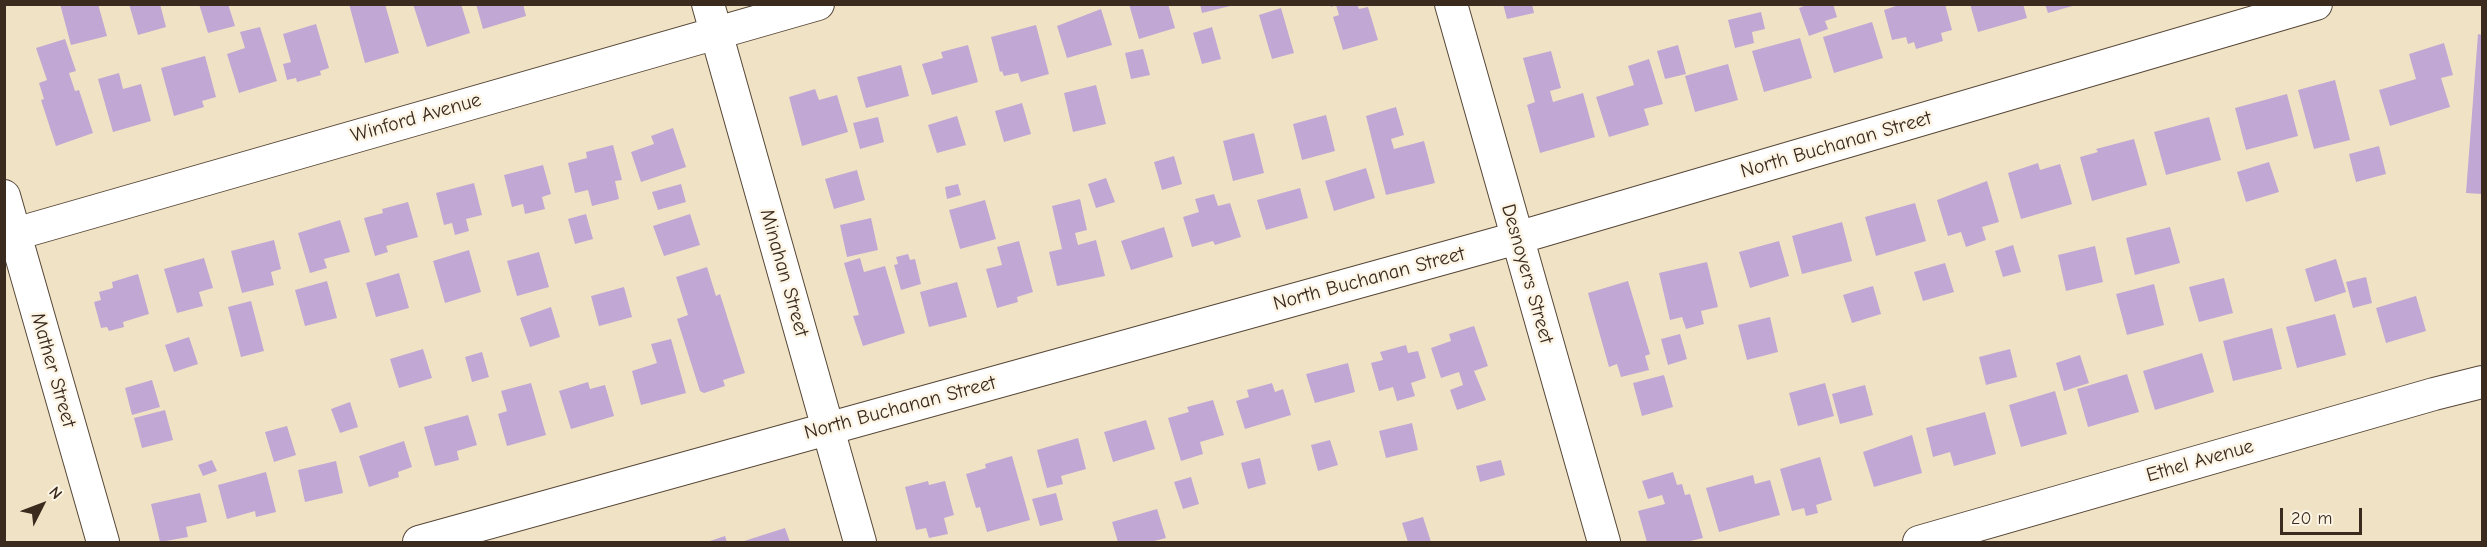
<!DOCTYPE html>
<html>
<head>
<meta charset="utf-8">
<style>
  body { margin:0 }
  #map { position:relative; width:2487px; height:547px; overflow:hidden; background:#f0e3c5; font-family:"Comic Neue",sans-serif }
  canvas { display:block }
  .frame { position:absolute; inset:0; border:6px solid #3b2a1e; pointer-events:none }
  .north { position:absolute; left:12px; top:475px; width:60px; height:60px; -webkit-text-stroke:4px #fcf5e5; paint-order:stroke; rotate:48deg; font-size:16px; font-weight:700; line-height:24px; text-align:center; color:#3b2a1e }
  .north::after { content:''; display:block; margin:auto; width:21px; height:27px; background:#3b2a1e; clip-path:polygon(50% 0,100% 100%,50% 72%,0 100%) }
  .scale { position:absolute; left:2280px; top:508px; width:82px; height:27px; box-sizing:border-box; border:3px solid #3b2a1e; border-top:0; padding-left:8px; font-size:18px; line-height:21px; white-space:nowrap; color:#3b2a1e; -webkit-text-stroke:4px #fcf5e5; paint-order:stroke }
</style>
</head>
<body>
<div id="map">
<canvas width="2487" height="547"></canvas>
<div class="frame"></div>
<div class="north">N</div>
<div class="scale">20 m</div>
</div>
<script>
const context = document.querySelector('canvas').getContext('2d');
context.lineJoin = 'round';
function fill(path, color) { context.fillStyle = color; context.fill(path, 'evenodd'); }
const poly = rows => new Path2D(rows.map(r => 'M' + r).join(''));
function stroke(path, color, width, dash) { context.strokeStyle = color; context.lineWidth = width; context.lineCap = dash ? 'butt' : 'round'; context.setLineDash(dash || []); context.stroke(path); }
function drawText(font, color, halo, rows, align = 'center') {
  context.font = font + ' "Comic Neue",sans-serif'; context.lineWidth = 5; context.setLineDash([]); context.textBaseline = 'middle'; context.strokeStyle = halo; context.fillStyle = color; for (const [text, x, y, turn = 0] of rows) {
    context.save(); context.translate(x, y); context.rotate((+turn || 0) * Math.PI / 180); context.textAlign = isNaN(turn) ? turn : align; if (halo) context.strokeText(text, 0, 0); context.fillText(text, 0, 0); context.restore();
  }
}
fill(poly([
  [60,4,98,4,107,36,71,45],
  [129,4,160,4,166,27,138,35],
  [199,4,228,4,235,26,208,33],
  [349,4,385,4,399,53,365,63],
  [413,4,461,4,470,33,427,47],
  [476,4,523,4,526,16,483,29],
  [1129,4,1168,4,1175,28,1139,39],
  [1200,4,1233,4,1234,5,1202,13],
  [1330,4,1357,4,1359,9,1368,7,1378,40,1343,50,1333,17,1339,15,1336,5,1331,7],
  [1503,4,1532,4,1534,13,1507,19],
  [1809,4,1833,4,1837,17,1825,21,1828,29,1809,36,1799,8],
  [1902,4,1945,4,1952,30,1941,33,1943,41,1916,49,1914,42,1908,44,1906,37,1892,40,1884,10],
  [1970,4,2023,4,2027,18,1978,32],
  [2045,4,2076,4,2076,5,2048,13],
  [1281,8,1294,53,1272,59,1259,15],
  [1101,9,1112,45,1067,58,1057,26],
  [1761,12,1765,29,1752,32,1754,43,1735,48,1728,20],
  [1872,22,1883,58,1834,73,1823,37],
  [316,24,329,68,320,71,321,75,297,82,296,78,287,80,283,64,291,62,283,34],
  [1036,25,1049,74,1021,82,1018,73,1004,76,1002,71,1000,72,991,37],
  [260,27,277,81,239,93,227,54,245,48,240,32],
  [1212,27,1221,59,1202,64,1193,33],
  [2478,34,2482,35,2482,194,2466,193],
  [1800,38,1812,78,1764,92,1752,51],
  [65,39,76,71,69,73,75,91,79,90,93,133,56,146,41,100,44,99,39,83,47,80,36,48],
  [2444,43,2453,75,2441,78,2450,107,2390,126,2379,90,2416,79,2409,54],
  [968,45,978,82,932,95,922,64,943,58,941,52],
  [1678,45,1686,74,1665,79,1657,51],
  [1143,49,1150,75,1131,79,1125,53],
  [1551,51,1561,88,1550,91,1553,102,1583,93,1595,137,1540,153,1527,105,1535,102,1523,58],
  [205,56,216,97,202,101,204,107,174,116,161,68],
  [1649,59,1663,104,1644,109,1649,125,1609,137,1596,97,1634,85,1628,66],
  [1728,64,1738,100,1695,112,1685,76],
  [901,65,909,96,866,108,857,77],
  [119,73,123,89,141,84,151,121,113,132,98,79],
  [2335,80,2350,140,2314,149,2298,90],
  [1096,85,1106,124,1073,132,1064,93],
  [815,89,819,100,837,95,848,132,802,146,789,97],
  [2287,94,2298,136,2246,150,2235,108],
  [1022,103,1031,134,1004,142,995,111],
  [1396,107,1404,135,1391,139,1394,149,1424,141,1435,183,1386,195,1366,116],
  [1326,115,1335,151,1302,160,1293,124],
  [957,116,966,145,937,153,928,125],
  [878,117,884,142,860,149,853,123],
  [2209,117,2221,160,2166,175,2154,132],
  [673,128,686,167,641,182,631,152,654,144,651,136],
  [1254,133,1264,173,1233,181,1223,141],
  [2134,139,2147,185,2092,201,2080,157,2098,152,2096,149],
  [613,145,622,180,615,181,619,199,592,206,588,190,575,193,568,163,587,158,586,152],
  [2379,146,2386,174,2356,182,2349,154],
  [1174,156,1182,184,1162,190,1154,162],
  [2269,162,2279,192,2246,202,2237,172],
  [2038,163,2040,170,2060,164,2072,204,2021,219,2008,173],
  [543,165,551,194,542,197,545,209,525,214,523,204,512,207,504,175],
  [1366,168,1375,198,1334,211,1325,181],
  [857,170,865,200,834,209,825,179],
  [1106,178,1115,202,1096,208,1088,184],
  [1987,181,1999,222,1982,227,1986,240,1966,247,1961,232,1948,236,1937,200],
  [474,183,482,215,466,219,469,231,455,235,452,223,444,225,436,193],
  [681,184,686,202,658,210,652,192],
  [958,184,961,195,947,199,945,187],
  [1300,188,1308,218,1266,230,1257,200],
  [1214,194,1218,206,1230,203,1241,237,1215,245,1213,241,1192,247,1183,217,1199,212,1195,199],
  [1080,199,1087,230,1075,233,1078,245,1096,240,1105,276,1057,286,1049,252,1062,249,1052,206],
  [985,200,996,239,960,249,949,210],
  [408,202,418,237,386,246,388,252,375,256,364,218,383,213,382,209],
  [1915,203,1926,241,1876,256,1865,217],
  [586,214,593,239,575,244,568,219],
  [690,214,700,245,664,256,653,226],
  [871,218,878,250,847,257,840,225],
  [340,220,350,252,324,259,327,268,310,273,298,233],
  [1842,222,1852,261,1802,274,1792,236],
  [1164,227,1173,257,1131,270,1121,241],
  [2170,227,2180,263,2135,275,2126,238],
  [274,240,281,269,271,272,274,285,242,293,231,251],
  [1019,241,1033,292,1017,297,1018,302,997,308,986,269,1002,265,997,247],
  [1779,241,1789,276,1750,288,1739,252],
  [2013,245,2021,272,2003,277,1995,251],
  [2095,246,2103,282,2066,291,2058,255],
  [469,250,481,292,445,303,433,261],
  [539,252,549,287,517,296,507,261],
  [908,254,910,260,915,259,921,284,901,290,894,265,898,264,896,257],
  [204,258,213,288,199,292,203,306,177,313,164,269],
  [860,258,864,272,885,266,905,333,863,346,853,316,859,315,844,263],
  [2336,259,2346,292,2315,302,2305,269],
  [1707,262,1718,307,1701,311,1704,324,1686,329,1682,317,1670,320,1659,273],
  [1945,263,1954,292,1923,301,1914,272],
  [707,267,716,296,720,294,745,373,723,380,725,386,704,393,700,391,677,319,688,315,676,277],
  [399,273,409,308,376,317,366,283],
  [138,274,149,314,123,322,124,327,109,331,107,327,101,328,94,302,101,300,99,292,113,288,112,282],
  [2366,277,2372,303,2353,308,2346,282],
  [2224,278,2233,313,2199,322,2189,287],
  [327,281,337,318,305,326,295,290],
  [1628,281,1650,354,1645,356,1649,370,1621,377,1617,364,1609,367,1588,293],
  [957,282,967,317,929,327,920,292],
  [2154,284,2164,325,2127,335,2116,294],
  [1873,286,1881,314,1852,323,1843,295],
  [624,287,632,317,599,326,591,296],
  [2416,296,2426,331,2386,343,2376,308],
  [251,301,264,351,241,357,228,307],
  [551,307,560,337,530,347,520,318],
  [2335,314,2346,355,2297,368,2286,327],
  [1770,317,1778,352,1747,360,1738,325],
  [1474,326,1488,366,1474,371,1486,400,1457,410,1450,390,1463,385,1459,372,1441,378,1431,348,1451,341,1449,334],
  [2272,328,2282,369,2233,381,2223,341],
  [1680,334,1687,359,1668,365,1661,339],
  [189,337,198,364,174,372,165,345],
  [671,339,686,393,641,405,632,371,657,363,651,344],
  [1406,345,1408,353,1418,351,1426,378,1411,383,1415,396,1397,401,1393,387,1379,391,1371,363,1383,360,1380,352],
  [423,349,432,378,399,388,390,359],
  [2010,349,2017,377,1986,385,1979,357],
  [482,352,489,377,472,382,465,357],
  [2202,353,2214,392,2155,410,2143,371],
  [2080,355,2089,383,2064,391,2056,363],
  [1348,363,1355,392,1315,403,1306,374],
  [2127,374,2139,412,2088,427,2077,389],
  [1664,375,1673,407,1642,416,1633,383],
  [152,380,160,407,132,415,125,388],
  [588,382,590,389,605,385,614,416,571,429,559,391],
  [531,383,546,435,507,446,498,414,507,411,501,391],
  [1272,383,1275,392,1283,389,1291,415,1245,429,1236,401,1249,397,1247,390],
  [1825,383,1834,416,1798,426,1789,393],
  [1865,385,1873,415,1840,424,1832,394],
  [2055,391,2067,434,2021,447,2009,405],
  [1213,400,1224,435,1200,442,1203,454,1181,461,1168,418,1189,412,1187,407],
  [350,402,358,427,340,433,331,409],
  [165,410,173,440,142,448,134,418],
  [1985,412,1996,454,1954,466,1950,452,1933,457,1926,428],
  [468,415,477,445,457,451,459,460,435,466,424,427],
  [1146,420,1155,449,1113,462,1104,432],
  [1412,423,1418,450,1386,458,1379,431],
  [287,426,296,455,274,462,265,432],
  [1912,435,1922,473,1874,487,1863,452],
  [1078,438,1086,469,1061,476,1063,484,1047,488,1037,450],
  [1330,440,1338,465,1318,471,1311,445],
  [404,441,412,467,398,472,399,477,369,487,359,456],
  [1012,456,1030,520,987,532,980,507,976,508,966,474,986,468,985,464],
  [1820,457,1832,500,1816,505,1818,513,1806,516,1804,508,1792,511,1780,469],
  [1260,458,1266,484,1248,489,1241,463],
  [212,460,217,471,203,476,198,465],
  [1501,460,1505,475,1480,482,1476,466],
  [336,461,343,493,305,502,298,470],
  [266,472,276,512,256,517,255,511,227,519,218,485],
  [1673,472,1677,485,1682,484,1685,495,1690,494,1703,538,1686,542,1647,542,1638,511,1665,504,1662,495,1648,499,1642,481],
  [1753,475,1755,484,1770,480,1780,515,1719,532,1706,488],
  [1191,477,1199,504,1183,509,1174,482],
  [928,481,929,485,945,481,954,515,944,518,948,534,929,538,926,528,916,530,905,487],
  [200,493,207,522,186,527,188,537,160,542,151,504],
  [1056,493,1063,520,1040,526,1032,499],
  [1157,509,1166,538,1150,542,1118,542,1112,522],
  [1423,517,1431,542,1408,542,1402,523],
  [785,528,790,542,741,542],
  [725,536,727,542,707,542]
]), '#c1a7d3');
const minor = poly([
  [708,4,860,542],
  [1451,4,1604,542],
  [4,196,103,542],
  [15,234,818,4],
  [419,542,1517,238,2316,4],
  [1919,542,2434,394,2482,382]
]);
stroke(minor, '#564637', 34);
stroke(minor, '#fff', 32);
drawText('20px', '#3b2a1e', '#fcf5e5', [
  ["Winford Avenue",416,118,-16],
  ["North Buchanan Street",1836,145,-16],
  ["Minahan Street",784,273,74],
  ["Desnoyers Street",1527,274,74],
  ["North Buchanan Street",1369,279,-15],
  ["Mather Street",53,370,74],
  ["North Buchanan Street",900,408,-15],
  ["Ethel Avenue",2200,461,-16]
]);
</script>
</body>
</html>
